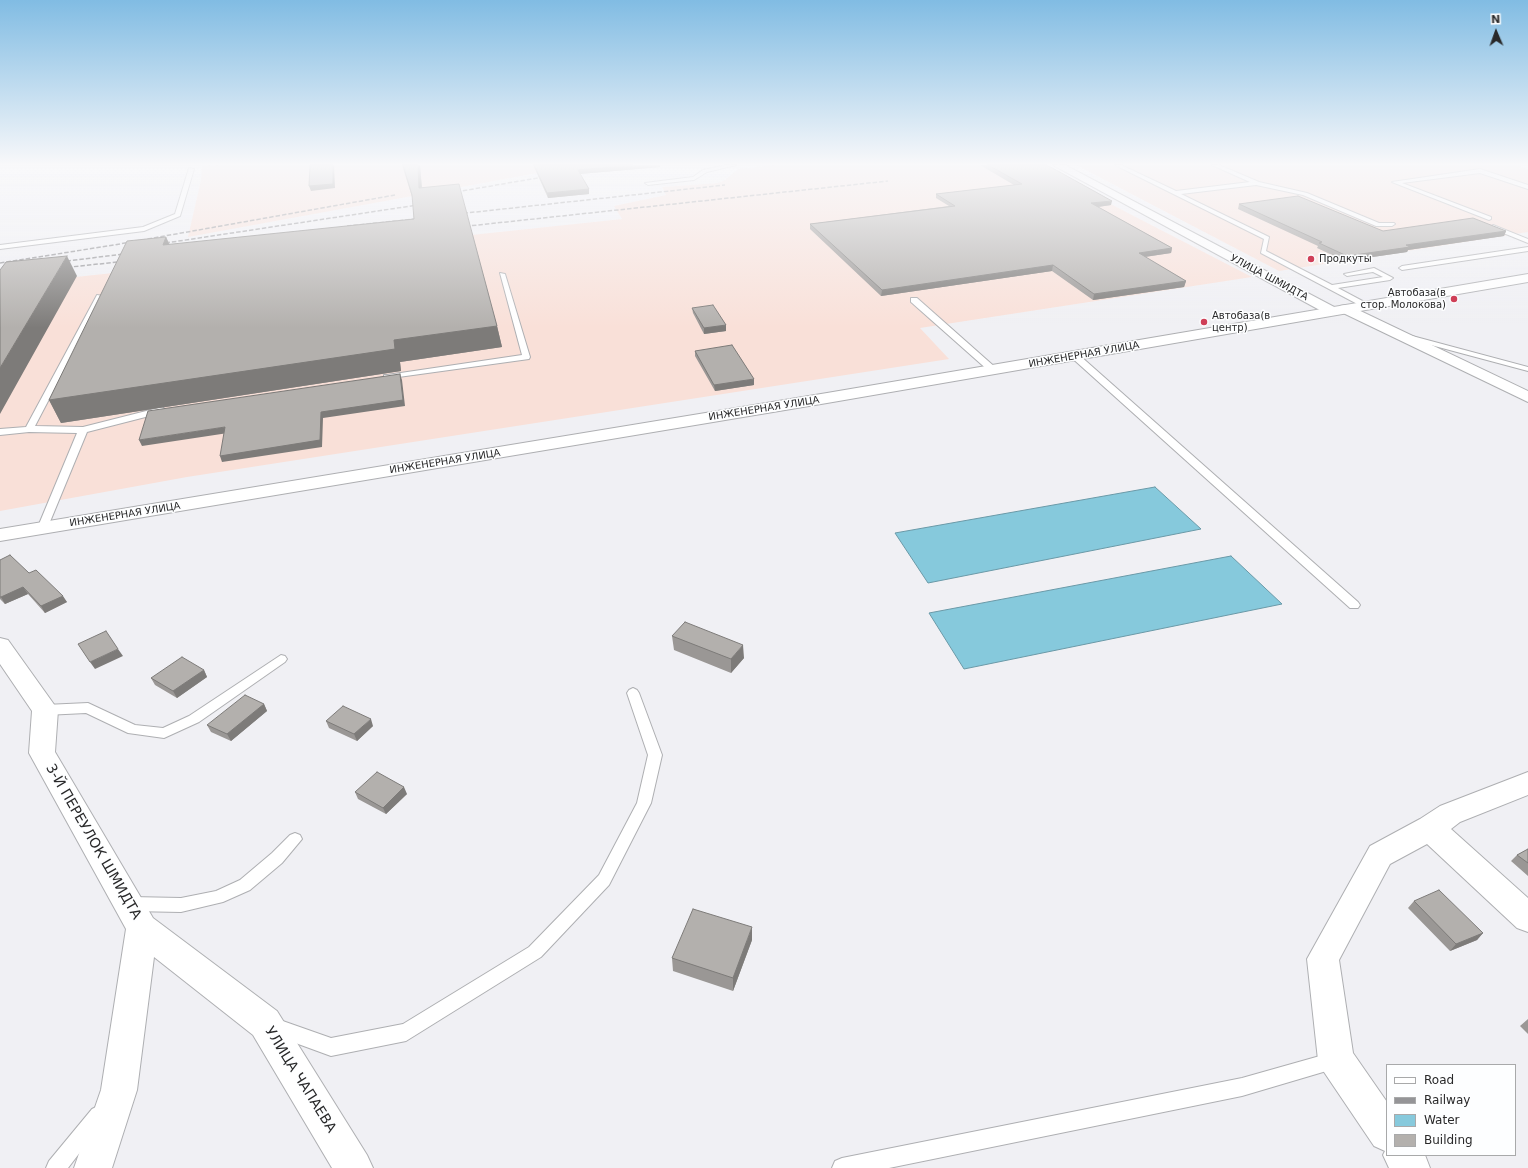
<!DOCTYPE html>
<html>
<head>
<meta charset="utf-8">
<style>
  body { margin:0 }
  #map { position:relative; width:1528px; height:1168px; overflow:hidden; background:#f0f0f4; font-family:"DejaVu Sans",sans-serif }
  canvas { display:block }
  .legend { position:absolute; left:1386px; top:1064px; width:130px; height:92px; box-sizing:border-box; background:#fdfeff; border:1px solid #a8a9aa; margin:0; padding:5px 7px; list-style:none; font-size:12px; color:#29292a }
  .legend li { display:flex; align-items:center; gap:8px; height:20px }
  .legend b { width:20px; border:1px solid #a8a9aa }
  .north { position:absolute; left:1476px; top:12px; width:40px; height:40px; -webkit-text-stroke:3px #fdfeff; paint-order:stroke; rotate:358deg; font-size:11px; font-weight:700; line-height:16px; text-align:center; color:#29292a }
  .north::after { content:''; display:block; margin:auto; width:14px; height:18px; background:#29292a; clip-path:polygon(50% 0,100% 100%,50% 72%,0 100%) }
</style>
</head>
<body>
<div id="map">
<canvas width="1528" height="1168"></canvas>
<ul class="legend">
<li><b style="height:5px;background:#fff"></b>Road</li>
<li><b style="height:5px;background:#949497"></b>Railway</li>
<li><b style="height:11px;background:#86c9dc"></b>Water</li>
<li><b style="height:11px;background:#b3b0ad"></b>Building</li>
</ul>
<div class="north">N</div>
</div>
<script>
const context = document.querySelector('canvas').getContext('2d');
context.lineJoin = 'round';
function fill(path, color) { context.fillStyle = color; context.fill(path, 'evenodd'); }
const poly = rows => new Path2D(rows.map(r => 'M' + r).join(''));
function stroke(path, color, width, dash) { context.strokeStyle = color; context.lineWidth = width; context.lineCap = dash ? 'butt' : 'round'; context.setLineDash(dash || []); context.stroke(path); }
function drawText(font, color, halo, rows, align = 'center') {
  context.font = font + ' "DejaVu Sans",sans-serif'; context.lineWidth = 3; context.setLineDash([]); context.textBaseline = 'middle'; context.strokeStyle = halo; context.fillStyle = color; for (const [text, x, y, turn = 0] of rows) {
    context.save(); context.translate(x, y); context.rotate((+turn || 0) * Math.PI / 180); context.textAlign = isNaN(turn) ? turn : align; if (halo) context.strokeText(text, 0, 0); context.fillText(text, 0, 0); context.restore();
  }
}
fill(poly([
  [220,165,582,165,188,237,201,180,202,166],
  [774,165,1035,165,1252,277,920,328,949,359,187,477,0,511,0,285,622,219,614,206,666,195,662,187,718,183,725,180,738,169],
  [1076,165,1514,165,1528,169,1528,232,1279,271]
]), '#f9e0d8');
const water = poly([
  [1155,487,1201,529,928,583,895,533,1155,487],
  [1231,556,1282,604,964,669,929,613,1231,556]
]);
fill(water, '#86c9dc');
stroke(water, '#6a99a7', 1);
const service = poly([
  [727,165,736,165,707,172,694,180,648,185,645,183,693,177,703,170,727,165],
  [1115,165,1121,165,1176,191,1250,182,1212,165,1219,165,1259,182,1307,193,1379,223,1394,223,1395,224,1392,226,1376,226,1303,195,1256,185,1181,194,1269,237,1266,251,1332,285,1383,277,1373,272,1347,276,1344,274,1374,268,1393,278,1390,280,1338,288,1370,305,1363,307,1261,253,1264,239,1115,165],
  [189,168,194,169,180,216,144,231,0,249,0,245,143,227,175,214,189,168],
  [1480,169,1528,185,1528,189,1480,173,1402,183,1491,217,1491,219,1489,220,1392,182,1480,169],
  [1493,225,1528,239,1528,243,1491,228,1490,227,1493,225],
  [1528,247,1528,251,1402,270,1399,268,1402,266,1528,247],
  [500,273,505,274,530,357,529,359,384,379,384,375,387,375,522,355,500,273],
  [97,295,103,296,35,426,83,427,162,407,166,410,165,412,87,432,47,529,42,532,37,529,77,433,29,432,0,435,0,429,26,427,97,295],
  [911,298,917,298,996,368,996,372,990,372,911,302,911,298],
  [1401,333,1528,367,1528,371,1401,337,1401,333],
  [1072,354,1078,354,1358,602,1360,605,1358,608,1350,608,1072,358,1072,354],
  [281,655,285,656,287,659,285,662,199,722,164,738,128,733,86,713,45,715,40,713,39,710,40,707,45,705,88,703,135,725,163,728,189,716,281,655],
  [633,688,637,690,639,693,662,755,651,803,609,885,541,957,406,1041,331,1056,271,1034,268,1028,271,1022,277,1019,331,1038,403,1024,529,947,599,875,637,803,648,755,627,693,629,690,633,688],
  [295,833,300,835,302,839,282,863,250,890,223,902,181,912,131,911,126,909,123,904,126,899,131,897,181,898,216,891,240,880,272,853,290,835,295,833],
  [1334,1052,1340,1055,1343,1061,1340,1067,1242,1096,889,1168,832,1168,835,1161,842,1158,1242,1078,1334,1052],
  [98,1106,104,1109,107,1115,104,1121,68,1168,46,1168,49,1161,92,1109,98,1106]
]);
const minor = poly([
  [1053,165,1065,165,1338,309,1340,306,1345,305,1350,306,1528,391,1528,402,1339,311,1337,314,1332,315,1327,314,1053,165],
  [0,638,8,640,58,710,55,752,153,918,277,1011,367,1155,373,1168,332,1168,253,1035,154,957,137,1090,112,1168,74,1168,101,1090,126,929,29,753,32,711,0,664,0,638],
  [1528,772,1528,795,1460,822,1451,829,1528,898,1528,932,1517,928,1427,844,1390,864,1339,960,1353,1053,1387,1102,1387,1155,1425,1155,1430,1168,1389,1168,1383,1155,1385,1151,1374,1146,1324,1072,1318,1060,1307,959,1370,846,1420,819,1440,806,1528,772]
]);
const tertiary = poly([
  [1528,274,1528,282,827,403,0,541,0,529,827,393,1528,274]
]);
stroke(service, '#aeafb2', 2);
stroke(minor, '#aeafb2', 2);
stroke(tertiary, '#aeafb2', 2);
fill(service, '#fff');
fill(minor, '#fff');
fill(tertiary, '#fff');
stroke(poly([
  [450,193,549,176],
  [457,214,725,185],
  [347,226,425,218],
  [459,227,888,181],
  [159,244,424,204],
  [60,262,131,253],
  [0,263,114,245,395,195],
  [61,268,127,261]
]), '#949497', 1.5, [4.5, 2]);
fill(poly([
  [402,165,420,165,422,187,497,326,502,347,400,362,401,371,61,423,49,400,166,237,170,245,414,219,413,200],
  [533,165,660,165,660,167,580,174,589,189,589,194,548,198],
  [980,165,1047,165,1111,205,1098,207,1172,248,1171,253,1145,257,1186,281,1184,287,1093,300,1052,271,881,296,810,229,810,224,949,206,936,198,936,194,1014,185],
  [1239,204,1383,231,1506,231,1504,236,1408,250,1407,252,1345,261,1317,248,1318,246,1238,209],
  [692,308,726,325,726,331,704,334,693,313],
  [695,351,754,385,715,391,695,356],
  [0,560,29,573,67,602,45,613,28,594,5,604,0,599],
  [672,636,744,658,731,673,674,650],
  [204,670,207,677,177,698,155,685,151,678],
  [264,704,267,711,231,741,211,732,207,725],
  [326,721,373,726,357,741,329,728],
  [355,792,407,794,386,814,358,799],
  [1528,849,1528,876,1511,861,1517,855],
  [1414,901,1483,933,1477,940,1450,951,1408,908],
  [752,940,733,991,673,971,672,958],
  [1528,1019,1528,1034,1520,1026]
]), '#9a9795');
fill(poly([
  [333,165,334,165,335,188,311,191,309,186],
  [418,165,420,165,423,206,419,188],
  [633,165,660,165,660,167,579,174,578,170],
  [589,189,589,194,548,198,547,193],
  [1112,201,1111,205,1090,208,1091,203],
  [1506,231,1504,236,1408,250,1407,252,1345,261,1347,256,1406,245],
  [166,237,174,256,163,245],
  [1172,248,1171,253,1137,258,1139,253],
  [67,256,77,276,0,414,0,368],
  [1053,265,1052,271,881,296,882,290],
  [1186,281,1184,287,1093,300,1094,294],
  [726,325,726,331,704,334,704,328],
  [497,326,502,347,400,362,401,371,61,423,49,400,394,340],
  [400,374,402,380,405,406,323,418,322,447,222,462,220,456,321,412],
  [754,379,754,385,715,391,714,385],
  [225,427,228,433,142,446,139,440],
  [23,587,28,594,5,604,1,597],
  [63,596,67,602,45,613,41,606],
  [743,645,744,658,731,673,731,659],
  [118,649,123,656,95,669,90,662],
  [204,670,207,677,177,698,173,691],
  [264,704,267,711,231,741,227,734],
  [371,719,373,726,357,741,354,734],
  [404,787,407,794,386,814,383,808],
  [752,927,752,940,733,991,733,978],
  [1483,933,1477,940,1450,951,1456,944]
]), '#7d7b79');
const building = poly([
  [310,165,333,165,333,184,309,186,310,165],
  [403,165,418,165,419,188,459,184,497,326,394,340,395,349,49,400,127,241,166,237,163,245,414,219,412,195,403,165],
  [534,165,633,165,578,170,589,189,547,193,534,165],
  [988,165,1047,165,1112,201,1091,203,1172,248,1139,253,1186,281,1094,294,1053,265,882,290,810,224,955,206,936,194,1022,184,988,165],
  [1298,196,1383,231,1473,218,1506,231,1406,245,1410,247,1347,256,1319,243,1322,242,1239,204,1298,196],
  [67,256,0,368,0,270,6,262,67,256],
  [713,305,726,325,704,328,692,308,713,305],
  [732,345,754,379,714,385,695,351,732,345],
  [400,374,403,400,321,412,320,440,220,456,225,427,139,440,148,411,400,374],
  [10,555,29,573,36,570,63,596,41,606,23,587,1,597,0,597,0,560,10,555],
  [685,622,743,645,731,659,672,636,685,622],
  [106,631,118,649,90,662,78,644,106,631],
  [182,657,204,670,173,691,151,678,182,657],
  [245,695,264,704,227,734,207,725,245,695],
  [343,706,371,719,354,734,326,721,343,706],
  [377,772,404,787,383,808,355,792,377,772],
  [1528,849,1528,863,1517,855,1528,849],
  [1439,890,1483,933,1456,944,1414,901,1439,890],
  [693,909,752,927,733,978,672,958,693,909]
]);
fill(building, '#b3b0ad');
stroke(building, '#7d7b79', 1);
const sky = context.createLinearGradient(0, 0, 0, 328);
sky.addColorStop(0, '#81bce3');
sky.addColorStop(0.5, '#f8f8fa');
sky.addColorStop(1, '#f8f8fa00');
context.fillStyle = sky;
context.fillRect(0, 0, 1528, 328);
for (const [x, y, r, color] of [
  [1311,259,4,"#cf3f57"],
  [1454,299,4,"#cf3f57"],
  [1204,322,4,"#cf3f57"]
]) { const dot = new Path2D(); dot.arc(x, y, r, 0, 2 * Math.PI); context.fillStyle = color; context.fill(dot); stroke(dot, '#fdfeff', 1.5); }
drawText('10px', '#29292a', '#fdfeff', [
  ["Продкуты",1319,259],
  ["Автобаза(в",1446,293,"right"],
  ["стор. Молокова)",1446,305,"right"],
  ["Автобаза(в",1212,316],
  ["центр)",1212,328]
], 'left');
drawText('10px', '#29292a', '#fdfeff', [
  ["УЛИЦА ШМИДТА",1269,278,28],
  ["ИНЖЕНЕРНАЯ УЛИЦА",1084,355,-10],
  ["ИНЖЕНЕРНАЯ УЛИЦА",764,409,-9],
  ["ИНЖЕНЕРНАЯ УЛИЦА",445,462,-9],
  ["ИНЖЕНЕРНАЯ УЛИЦА",125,515,-9]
]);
drawText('14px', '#29292a', '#fdfeff', [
  ["3-Й ПЕРЕУЛОК ШМИДТА",93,842,60],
  ["УЛИЦА ЧАПАЕВА",300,1080,58]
]);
</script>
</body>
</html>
